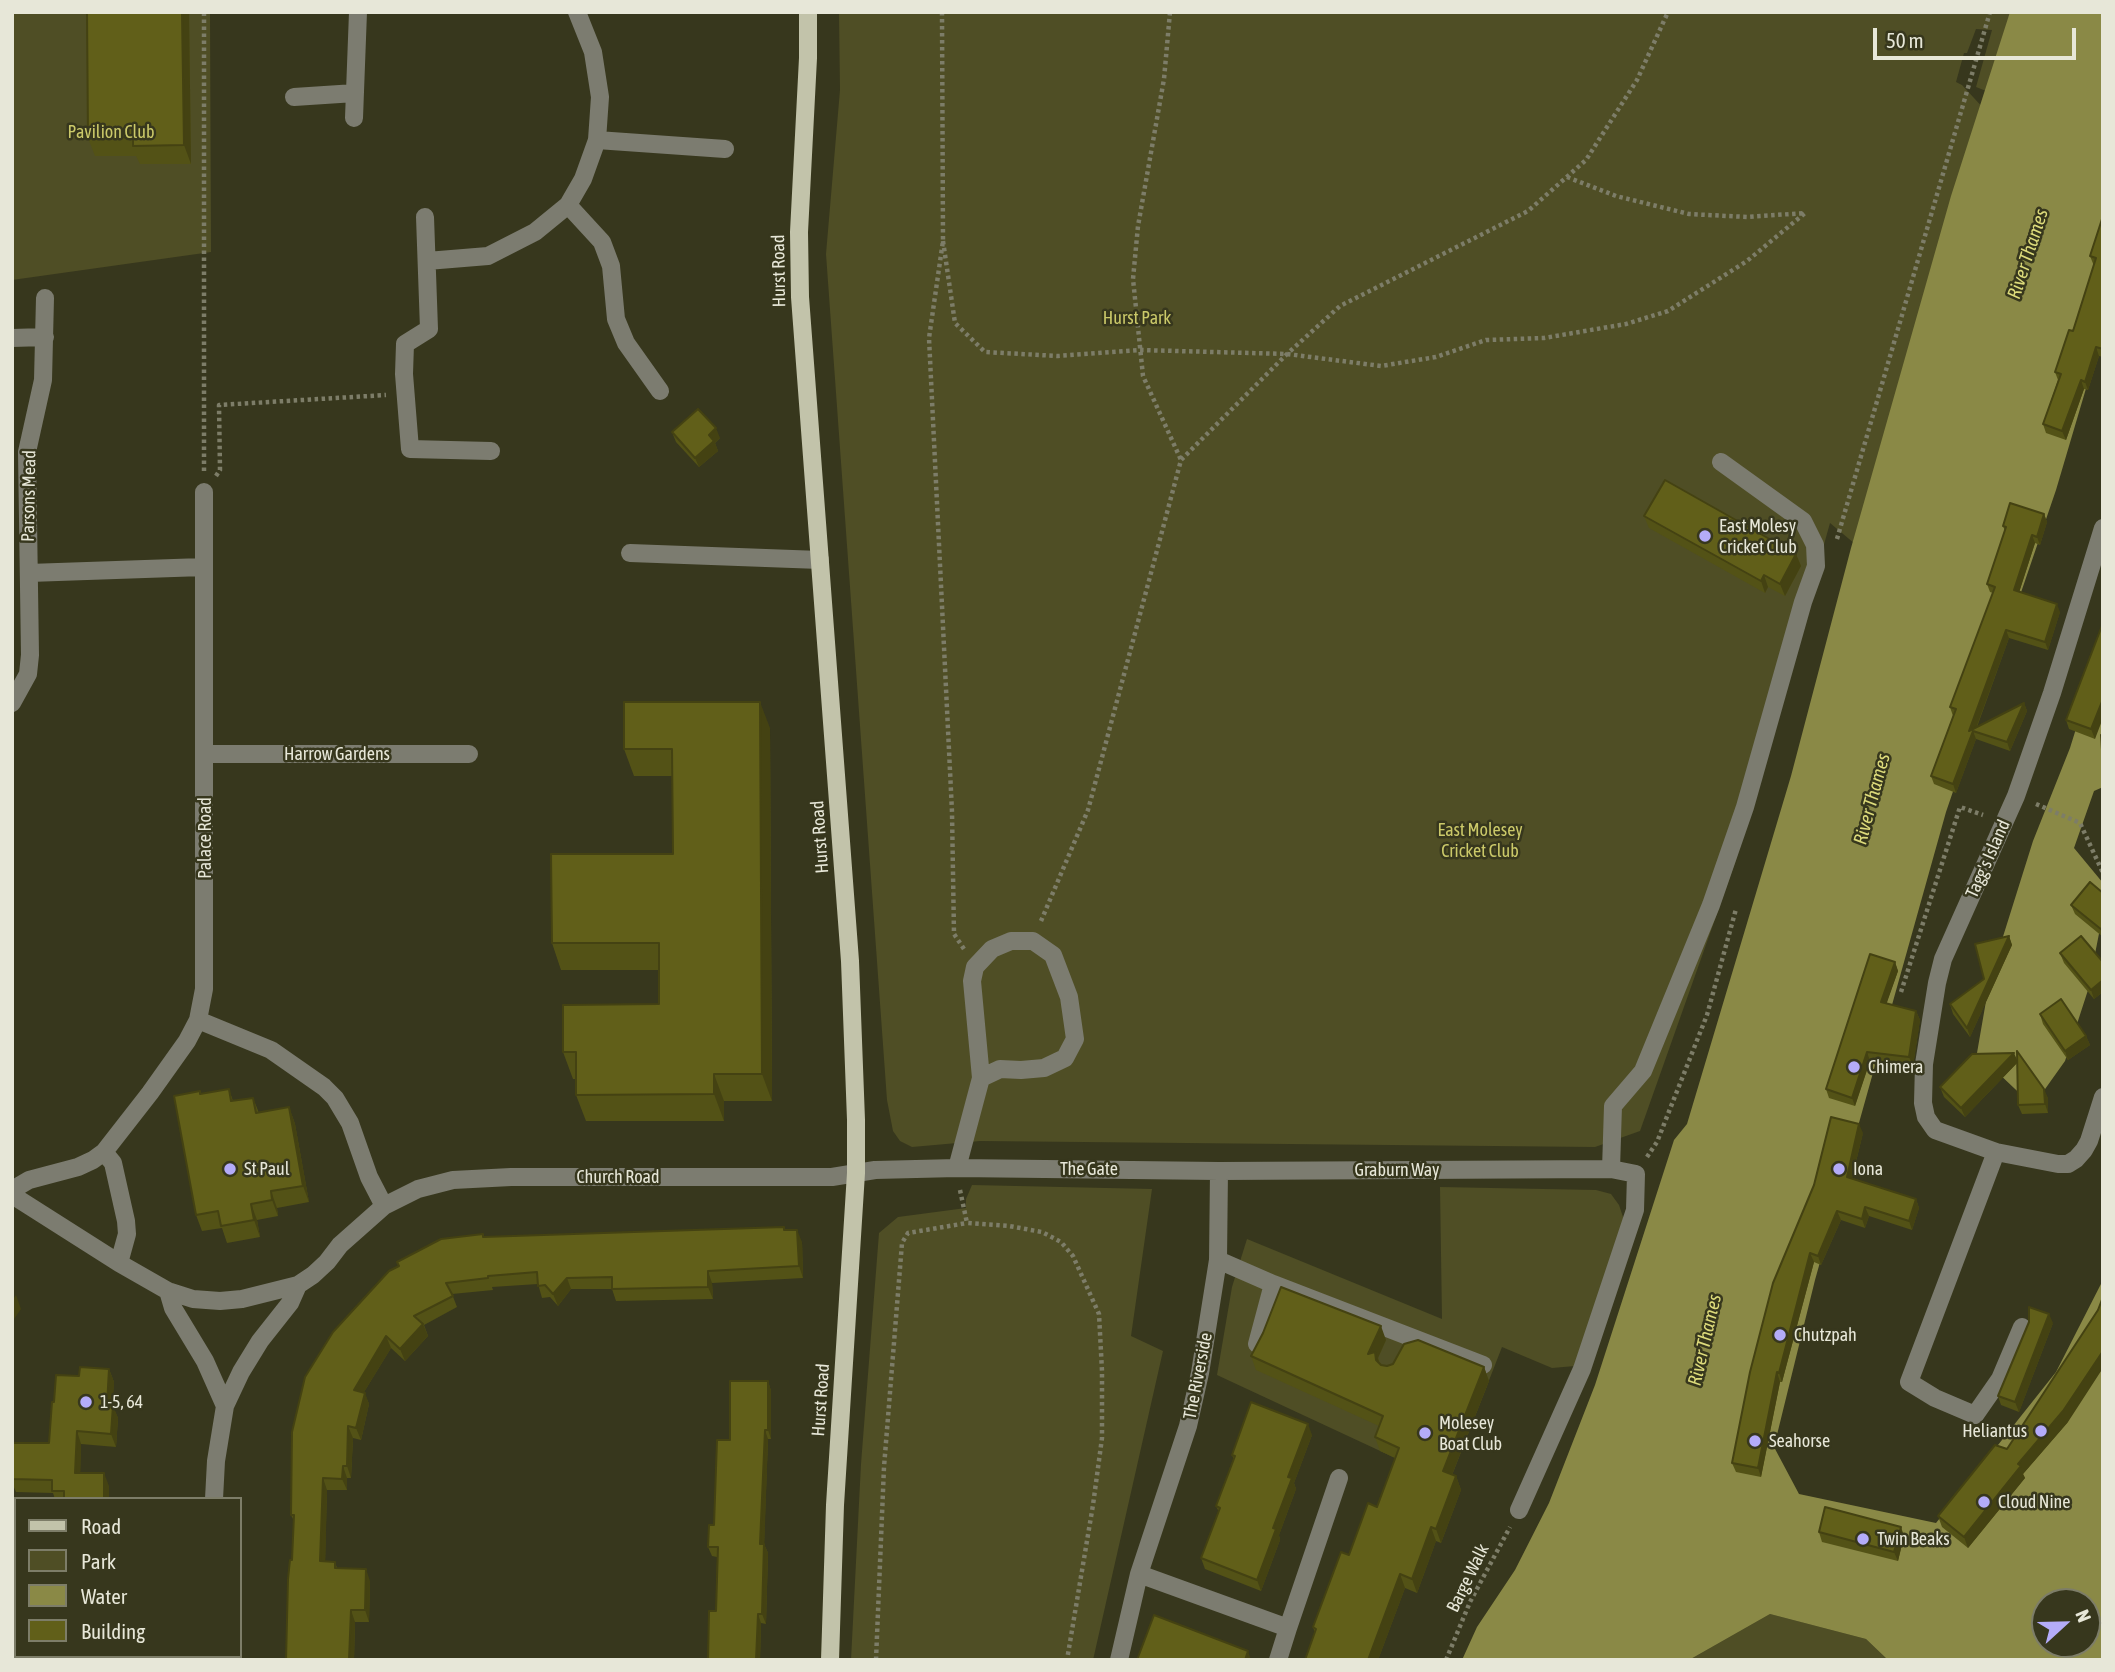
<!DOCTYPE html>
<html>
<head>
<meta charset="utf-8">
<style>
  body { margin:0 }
  #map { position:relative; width:2115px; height:1672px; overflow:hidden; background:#37371d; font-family:"Asap Condensed",sans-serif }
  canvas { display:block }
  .frame { position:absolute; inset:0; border:14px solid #e7e7d8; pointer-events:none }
  .legend { position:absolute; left:14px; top:1497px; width:228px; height:161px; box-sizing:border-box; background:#37371d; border:2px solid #7d7d68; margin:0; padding:9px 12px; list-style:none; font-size:21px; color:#e7e7d8 }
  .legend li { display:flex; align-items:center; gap:14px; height:35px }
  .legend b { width:35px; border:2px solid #7d7d68 }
  .north { position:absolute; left:2031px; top:1588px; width:70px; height:70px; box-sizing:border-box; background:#37371d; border:2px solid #7d7d68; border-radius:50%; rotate:68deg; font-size:19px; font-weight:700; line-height:28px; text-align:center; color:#e7e7d8 }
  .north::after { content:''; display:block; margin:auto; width:24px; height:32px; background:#b4acf9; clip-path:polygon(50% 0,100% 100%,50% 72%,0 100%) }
  .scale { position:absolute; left:1873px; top:28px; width:203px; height:32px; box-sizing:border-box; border:4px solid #e7e7d8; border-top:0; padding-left:9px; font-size:21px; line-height:24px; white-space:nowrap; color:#e7e7d8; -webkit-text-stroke:5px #37371d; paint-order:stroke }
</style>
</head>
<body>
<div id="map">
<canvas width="2115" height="1672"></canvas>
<div class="frame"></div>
<ul class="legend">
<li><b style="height:9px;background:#c2c3aa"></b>Road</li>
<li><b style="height:19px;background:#4f4e25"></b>Park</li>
<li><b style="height:19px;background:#8a8946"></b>Water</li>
<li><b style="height:19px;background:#615f19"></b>Building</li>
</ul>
<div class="north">N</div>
<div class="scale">50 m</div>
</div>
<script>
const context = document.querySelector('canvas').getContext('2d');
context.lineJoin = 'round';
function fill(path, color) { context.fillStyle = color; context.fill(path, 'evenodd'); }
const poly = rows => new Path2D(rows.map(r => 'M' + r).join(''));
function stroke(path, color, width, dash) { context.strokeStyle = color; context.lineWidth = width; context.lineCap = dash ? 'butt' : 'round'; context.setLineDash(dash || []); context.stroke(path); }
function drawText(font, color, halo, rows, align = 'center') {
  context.font = font + ' "Asap Condensed",sans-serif'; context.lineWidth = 5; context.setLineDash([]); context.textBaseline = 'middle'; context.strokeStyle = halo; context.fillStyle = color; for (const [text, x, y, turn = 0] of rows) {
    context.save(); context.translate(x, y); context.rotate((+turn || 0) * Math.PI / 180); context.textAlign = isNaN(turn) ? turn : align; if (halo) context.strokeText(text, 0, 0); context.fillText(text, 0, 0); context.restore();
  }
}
fill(poly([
  [12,12,210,12,211,252,12,280],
  [839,12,2030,12,1999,96,1976,87,1992,30,1976,29,1967,53,1964,53,1956,82,1962,85,1986,111,1861,549,1830,523,1736,860,1640,1131,1595,1147,980,1141,912,1147,900,1141,893,1131,887,1100,826,254,840,90],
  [972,1185,1152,1189,1131,1336,1163,1351,1093,1660,851,1660,861,1464,879,1233,898,1217,966,1208,966,1199],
  [1440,1187,1596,1190,1611,1194,1619,1205,1624,1220,1575,1366,1552,1368,1502,1347,1449,1483,1217,1375,1232,1287,1247,1239,1442,1319],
  [1770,1614,1866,1639,1888,1660,1689,1660]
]), '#4f4e25');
fill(poly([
  [2010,12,2103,12,2103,331,2056,490,1946,812,1815,1280,1774,1447,1799,1494,1936,1523,2056,1372,2103,1280,2103,1660,1888,1660,1866,1639,1770,1614,1689,1660,1462,1660,1477,1627,1515,1570,1549,1503,1595,1385,1674,1140,1687,1124,1791,776,1851,548,1951,196],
  [2045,1602,2087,1602,2087,1644,2045,1644],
  [2103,642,2103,787,2094,791,2074,848,2103,883,2103,913,2088,990,2065,1061,2033,1106,1977,1053,1990,978,2033,841,2070,748]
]), '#8a8946');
stroke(poly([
  [942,12,943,241,929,338,952,812,954,934,964,949],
  [1170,12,1164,79,1138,226,1133,279,1143,376,1181,460],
  [1567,177,1616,196,1689,214,1747,217,1805,213],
  [943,241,955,323,985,352,1058,356,1140,350,1287,354,1381,366,1436,357,1486,340,1544,338,1626,324,1668,311,1747,261,1805,213],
  [204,471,204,12],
  [216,476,220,470,219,405,386,395],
  [1837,539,1990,12],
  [2036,804,2080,823,2103,873],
  [1041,921,1088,810,1181,460,1287,354,1340,306,1528,211,1586,160,1637,80,1668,12],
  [1901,992,1960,807,1983,815],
  [1647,1157,1657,1142,1707,1015,1736,909],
  [960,1190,967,1223,1009,1226,1042,1232,1061,1242,1073,1256,1099,1314,1102,1371,1102,1438,1093,1505,1067,1660],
  [876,1660,884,1467,902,1243,908,1233,967,1223],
  [1446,1660,1470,1602,1510,1527]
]), '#7d7d68', 4.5, [3.5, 3.5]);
stroke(poly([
  [294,97,355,93],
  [354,118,358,12],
  [597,140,725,149],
  [568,205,602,242,611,266,616,319,626,343,660,391],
  [425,217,429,329,405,344,404,374,410,449,491,451],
  [427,261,488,256,535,232,568,205,583,179,597,140,600,97,593,52,577,12],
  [12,338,45,337],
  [2103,528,2052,693,2016,796,1943,959,1937,983,1924,1064,1923,1103,1926,1117,1935,1130,1996,1152,2058,1164,2068,1164,2076,1159,2084,1150,2089,1141,2103,1097],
  [630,553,820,560],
  [29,573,203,567],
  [12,703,28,674,30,655,27,452,43,380,45,298],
  [205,754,469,754],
  [198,1020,271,1050,324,1087,335,1098,350,1123,369,1177,384,1206],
  [104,1152,113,1163,126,1221,127,1234,119,1263],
  [1996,1152,1909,1382,1935,1398,1975,1415,2000,1379,2022,1327],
  [957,1168,981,1078,972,981,975,967,992,949,1011,941,1033,941,1053,955,1069,997,1075,1039,1065,1058,1044,1068,1021,1070,1000,1069,981,1078],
  [1611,1169,1613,1106,1643,1071,1711,905,1745,807,1803,602,1816,566,1815,545,1803,521,1721,462],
  [12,1190,29,1180,78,1167,93,1160,104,1152,150,1093,187,1041,198,1020,204,989,204,492],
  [12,1195,119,1263,168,1291,193,1299,220,1301,242,1299,298,1285,313,1275,327,1262,340,1245,384,1206,418,1189,453,1180,511,1177,832,1177,875,1170,957,1168,1219,1171,1611,1169,1636,1174,1635,1210,1582,1369,1519,1510],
  [1218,1260,1273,1284,1257,1344],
  [1273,1284,1483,1365],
  [168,1291,173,1308,205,1361,225,1406],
  [214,1499,216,1461,225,1406,241,1372,260,1341,290,1303,298,1285],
  [1139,1574,1288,1628,1339,1478],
  [206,1660,207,1656],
  [1119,1660,1139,1574,1188,1426,1200,1373,1218,1260,1219,1171],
  [1278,1660,1288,1628]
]), '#7c7c70', 18);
stroke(poly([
  [808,12,808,58,799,232,800,297,850,961,856,1120,856,1173,835,1505,830,1660]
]), '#c2c3aa', 18);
fill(poly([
  [87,12,189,12,191,164,140,164,136,156,95,156,88,138],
  [2103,216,2103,357,2099,356,2088,390,2084,389,2066,440,2046,433,2043,424,2058,380,2055,372,2073,331,2094,266,2090,256],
  [672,432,720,438,715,443,718,451,699,467,676,442],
  [2044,514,2047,522,2040,545,2035,543,2019,592,2060,612,2048,650,2009,638,1977,727,2024,703,2027,711,2010,751,1976,739,1956,793,1934,784,1931,776,1953,716,1950,707,1993,593,1990,592,1987,584,2005,531,2003,526],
  [1644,516,1796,554,1801,566,1785,596,1768,587,1765,593,1649,528],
  [2103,623,2095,739,2069,729,2066,720],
  [770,728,772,1101,724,1101,724,1121,586,1121,576,1095,576,1079,573,1079,563,1052,659,1004,659,970,561,970,552,943,673,854,673,776,634,776,624,749],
  [2103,893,2103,937,2075,914,2071,905],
  [2009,936,2012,945,1970,1037,1953,1014,1950,1004,1984,979],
  [2060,953,2103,962,2103,992,2094,999,2064,963],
  [1895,962,1898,971,1886,1004,1916,1011,1920,1020,1913,1066,1870,1061,1855,1106,1829,1098,1826,1089],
  [2040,1014,2086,1036,2090,1045,2068,1060,2043,1024],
  [2017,1060,2048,1098,2048,1113,2022,1114,2018,1105,2017,1063,1965,1117,1944,1097,1940,1087],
  [229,1089,233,1101,253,1098,259,1113,289,1107,295,1124,309,1202,277,1208,278,1216,257,1220,260,1237,227,1243,222,1228,202,1231,196,1215,200,1091,201,1094],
  [1863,1133,1852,1178,1916,1199,1919,1208,1912,1230,1869,1216,1865,1228,1841,1220,1821,1265,1814,1262,1782,1382,1780,1382,1761,1477,1736,1472,1732,1463,1750,1372],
  [784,1227,785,1230,802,1242,803,1278,712,1283,713,1299,616,1301,612,1289,571,1289,558,1306,550,1297,542,1298,538,1284,492,1287,493,1290,452,1294,457,1307,424,1325,428,1336,405,1361,391,1348,364,1392,369,1404,361,1440,353,1438,351,1478,347,1478,347,1490,327,1490,325,1561,335,1562,337,1568,370,1581,369,1622,355,1622,354,1660,286,1660,294,1521,291,1515,399,1266,397,1262,484,1237],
  [2053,1323,2019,1412,2001,1405,1998,1396],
  [1386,1340,1378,1358,1381,1365,1484,1367,1489,1381,1452,1474,1456,1476,1461,1490,1441,1543,1436,1541,1417,1593,1405,1588,1378,1660,1305,1660,1315,1633,1313,1627,1349,1555,1377,1507,1395,1458,1380,1451,1375,1437,1379,1426,1256,1370,1251,1356],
  [109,1369,114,1382,112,1405,118,1418,116,1447,81,1444,80,1473,109,1486,109,1499,55,1499,53,1493,16,1492,12,1483,12,1443,49,1443,54,1402,79,1376],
  [768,1381,771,1391,771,1439,768,1439,764,1544,768,1553,766,1624,761,1623,760,1660,716,1611,717,1557,712,1556,708,1547,714,1525],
  [2068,1422,2023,1474,2025,1478,1968,1548,1942,1527,1938,1516,2007,1449],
  [1312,1435,1294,1483,1296,1489,1279,1535,1280,1540,1261,1591,1205,1569,1201,1558,1219,1512,1216,1506,1234,1460,1232,1455],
  [1819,1532,1904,1536,1898,1561,1822,1542]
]), '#535216');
fill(poly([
  [182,12,189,12,191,164,184,145],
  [2096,347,2099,356,2088,390,2085,382],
  [2081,380,2084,389,2066,440,2062,431],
  [716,428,720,438,715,443,718,451,699,467,695,458,709,435],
  [2044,514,2047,522,2040,545,2037,537],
  [2032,535,2035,543,2017,599,2014,590],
  [1796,554,1801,566,1785,596,1780,584],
  [1764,575,1768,587,1765,593,1761,581],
  [2057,604,2060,612,2048,650,2045,642],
  [2006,630,2009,638,1975,731,1973,731,1976,739,1956,793,1953,784,1969,731],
  [2103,699,2103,718,2095,739,2091,729],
  [760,702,770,728,772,1101,762,1074],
  [2024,703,2027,711,2010,751,2007,742],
  [2009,936,2012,945,1970,1037,1967,1028],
  [1895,962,1898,971,1884,1011,1881,1002],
  [2103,980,2103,992,2094,999,2091,990],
  [1916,1011,1920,1020,1913,1066,1909,1057],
  [2086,1036,2090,1045,2068,1060,2065,1051],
  [1867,1052,1870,1061,1855,1106,1852,1098],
  [2014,1053,2018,1062,1965,1117,1961,1108],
  [714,1074,724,1101,724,1121,714,1094],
  [2044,1089,2048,1098,2048,1113,2045,1104],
  [289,1107,295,1124,309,1202,303,1186],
  [1859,1124,1863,1133,1850,1186,1847,1177],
  [271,1191,277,1208,278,1216,272,1200],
  [1916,1199,1919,1208,1912,1230,1909,1221],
  [251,1204,257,1220,260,1237,254,1220],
  [1865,1207,1869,1216,1865,1228,1862,1219],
  [1837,1211,1841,1220,1821,1265,1818,1256],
  [797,1230,802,1242,803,1278,799,1266],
  [1810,1253,1814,1262,1782,1382,1779,1373],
  [708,1271,712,1283,713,1299,708,1287],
  [567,1278,571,1289,558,1306,553,1294],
  [16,1295,21,1309,12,1322,12,1301],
  [2049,1314,2053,1323,2019,1412,2015,1402],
  [423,1324,428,1336,405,1361,400,1349],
  [1381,1326,1386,1340,1378,1358,1380,1366,1368,1354],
  [386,1336,391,1348,358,1402,354,1390],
  [2103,1351,2103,1368,2068,1422,2023,1474,2025,1478,1968,1548,1964,1537],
  [1484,1367,1489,1381,1448,1485,1443,1471],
  [109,1369,114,1382,112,1418,107,1405],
  [1777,1372,1780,1382,1761,1477,1758,1468],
  [768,1381,771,1391,771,1439,768,1430],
  [365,1393,369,1404,361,1440,356,1428],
  [113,1405,118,1418,116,1447,111,1434],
  [1308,1424,1312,1435,1294,1483,1296,1489,1279,1535,1280,1540,1261,1591,1257,1580,1288,1477],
  [348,1426,353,1438,351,1478,347,1466],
  [765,1430,768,1439,764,1553,760,1544],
  [77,1431,81,1444,80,1486,75,1473],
  [343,1466,347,1478,347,1490,342,1479],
  [104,1473,109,1486,109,1499,104,1499],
  [1456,1476,1461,1490,1441,1543,1436,1529],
  [323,1478,327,1490,325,1573,320,1561],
  [1431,1527,1436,1541,1417,1593,1412,1579],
  [1901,1527,1904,1536,1898,1561,1894,1552],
  [764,1544,768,1553,766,1624,762,1614],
  [366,1569,370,1581,369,1622,365,1610],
  [1400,1574,1405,1588,1378,1660,1368,1660],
  [351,1610,355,1622,354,1660,349,1660],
  [758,1614,761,1623,760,1660,756,1660],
  [1248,1651,1251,1660,1245,1660],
  [121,1656,126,1656,126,1660,120,1660]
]), '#444212');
const building = poly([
  [87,12,182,12,184,145,133,146,133,137,88,138,87,12],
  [2103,216,2103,349,2096,347,2085,382,2081,380,2062,431,2043,424,2061,374,2055,372,2069,330,2073,331,2096,258,2090,256,2103,216],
  [698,409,716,428,709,435,714,441,695,458,672,432,698,409],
  [1665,480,1796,554,1780,584,1764,575,1761,581,1644,516,1665,480],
  [2010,503,2044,514,2037,537,2032,535,2014,590,2057,604,2045,642,2006,630,1969,731,2024,703,2007,742,1973,731,1953,784,1931,776,1956,709,1950,707,1995,587,1987,584,2006,527,2003,526,2010,503],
  [2103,623,2103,699,2091,729,2066,720,2103,623],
  [624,702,760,702,762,1074,714,1074,714,1094,576,1095,576,1052,563,1052,563,1005,659,1004,659,943,552,943,551,854,673,854,672,749,624,749,624,702],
  [2101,735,2103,735,2103,764,2101,735],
  [2090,882,2103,893,2102,930,2071,905,2090,882],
  [2009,936,1967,1028,1950,1004,1984,979,1975,944,2009,936],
  [2081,936,2103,962,2103,980,2091,990,2060,953,2081,936],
  [1870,954,1895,962,1881,1002,1916,1011,1909,1057,1867,1052,1852,1098,1826,1089,1870,954],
  [2061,999,2086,1036,2065,1051,2040,1014,2061,999],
  [2017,1051,2044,1089,2045,1104,2018,1105,2017,1051],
  [2014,1053,1961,1108,1940,1087,1972,1054,2014,1053],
  [229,1089,231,1101,253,1098,256,1113,289,1107,303,1186,271,1191,272,1200,251,1204,254,1220,221,1226,218,1211,196,1215,174,1096,200,1091,200,1094,229,1089],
  [1831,1117,1859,1124,1847,1177,1916,1199,1909,1221,1865,1207,1862,1219,1837,1211,1818,1256,1810,1253,1779,1373,1777,1372,1758,1468,1732,1463,1750,1372,1773,1283,1814,1185,1831,1117],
  [784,1227,784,1230,797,1230,799,1266,708,1271,708,1287,612,1289,612,1277,567,1278,553,1294,545,1285,538,1286,537,1272,488,1276,488,1278,446,1283,453,1296,414,1316,423,1324,400,1349,386,1336,354,1390,365,1393,356,1428,348,1426,347,1466,343,1466,342,1479,323,1478,320,1561,335,1562,335,1568,366,1569,365,1610,351,1610,349,1660,286,1660,288,1579,290,1560,292,1560,294,1515,291,1515,292,1432,305,1377,333,1332,389,1271,399,1266,397,1262,441,1239,483,1234,483,1237,784,1227],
  [1281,1287,1381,1326,1368,1354,1375,1352,1376,1360,1381,1365,1387,1366,1393,1364,1404,1344,1418,1340,1484,1367,1443,1471,1456,1476,1436,1529,1431,1527,1412,1579,1400,1574,1368,1660,1305,1660,1316,1629,1313,1627,1341,1552,1349,1555,1368,1503,1377,1507,1399,1448,1375,1437,1383,1416,1251,1356,1263,1333,1281,1287],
  [2103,1297,2103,1351,2063,1411,2018,1464,2021,1466,1964,1537,1938,1516,1995,1445,2007,1449,2098,1310,2103,1297],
  [2029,1307,2049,1314,2015,1402,1998,1396,2029,1322,2029,1307],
  [80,1367,109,1369,107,1405,113,1405,111,1434,77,1431,75,1473,104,1473,104,1499,64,1499,64,1491,52,1491,52,1480,12,1479,12,1443,49,1443,52,1402,54,1402,56,1375,79,1376,80,1367],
  [730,1381,768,1381,768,1430,765,1430,760,1544,764,1544,762,1614,758,1614,756,1660,708,1660,709,1611,716,1611,718,1547,708,1547,709,1525,714,1525,717,1440,730,1440,730,1381],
  [1251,1402,1308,1424,1288,1477,1292,1478,1273,1528,1276,1529,1257,1580,1201,1558,1220,1508,1216,1506,1235,1456,1232,1455,1251,1402],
  [1825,1507,1901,1527,1894,1552,1819,1532,1825,1507],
  [1154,1615,1248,1651,1245,1660,1137,1660,1154,1615],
  [57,1656,121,1656,120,1660,56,1660,57,1656]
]);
fill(building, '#615f19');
stroke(building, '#444212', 2);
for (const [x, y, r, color] of [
  [1705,536,7,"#b4acf9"],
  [1854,1067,7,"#b4acf9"],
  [230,1169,7,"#b4acf9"],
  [1839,1169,7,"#b4acf9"],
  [1780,1335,7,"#b4acf9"],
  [86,1402,7,"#b4acf9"],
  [2041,1431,7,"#b4acf9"],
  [1425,1433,7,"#b4acf9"],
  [1755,1441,7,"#b4acf9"],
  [1984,1502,7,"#b4acf9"],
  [1863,1539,7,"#b4acf9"]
]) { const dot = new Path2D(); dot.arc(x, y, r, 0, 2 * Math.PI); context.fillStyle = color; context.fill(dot); stroke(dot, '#37371d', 2.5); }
drawText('18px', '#cbc969', '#37371d', [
  ["Pavilion Club",111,132],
  ["Hurst Park",1137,318],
  ["East Molesey",1480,830],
  ["Cricket Club",1480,851]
]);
drawText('18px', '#e7e7d8', '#37371d', [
  ["Hurst Road",779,271,-91],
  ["Parsons Mead",29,496,-89],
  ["Harrow Gardens",337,754],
  ["Hurst Road",820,837,-94],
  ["Palace Road",205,838,-90],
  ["Tagg's Island",1988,859,-66],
  ["The Gate",1089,1169],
  ["Graburn Way",1397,1170],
  ["Church Road",618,1177],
  ["The Riverside",1198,1376,-79],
  ["Hurst Road",821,1400,-86],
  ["Barge Walk",1468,1578,-64]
]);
drawText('18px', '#e7e7d8', '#37371d', [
  ["East Molesy",1719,526],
  ["Cricket Club",1719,547],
  ["Chimera",1868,1067],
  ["St Paul",244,1169],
  ["Iona",1853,1169],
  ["Chutzpah",1794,1335],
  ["1-5, 64",100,1402],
  ["Molesey",1439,1423],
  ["Boat Club",1439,1444],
  ["Heliantus",2027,1431,"right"],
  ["Seahorse",1769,1441],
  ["Cloud Nine",1998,1502],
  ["Twin Beaks",1877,1539]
], 'left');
drawText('italic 19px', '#dddb7b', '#37371d', [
  ["River Thames",2028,254,-72],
  ["River Thames",1872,799,-75],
  ["River Thames",1705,1340,-77]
]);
</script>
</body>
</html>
